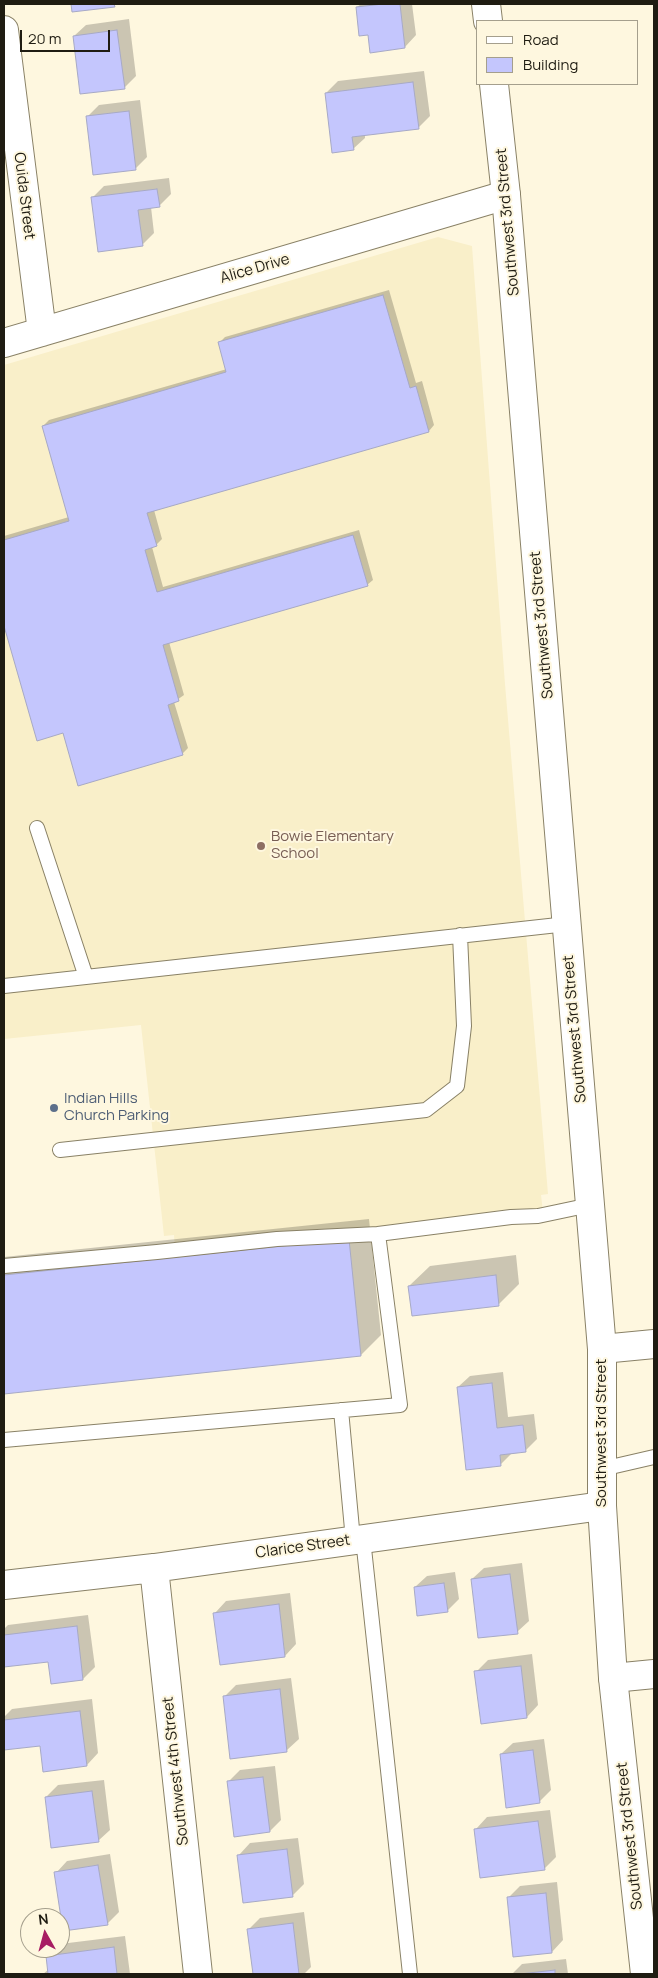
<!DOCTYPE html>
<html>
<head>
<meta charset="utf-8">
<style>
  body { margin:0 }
  #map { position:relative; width:658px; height:1978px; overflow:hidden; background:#fef7df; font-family:Manrope,sans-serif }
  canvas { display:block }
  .frame { position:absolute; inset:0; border:5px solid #1f1c12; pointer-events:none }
  .legend { position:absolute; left:476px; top:20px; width:162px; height:65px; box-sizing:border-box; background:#fef7df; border:1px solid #a59f8d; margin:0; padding:6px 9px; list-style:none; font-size:15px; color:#1f1c12 }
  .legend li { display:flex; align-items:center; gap:10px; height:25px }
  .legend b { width:25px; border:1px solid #a59f8d }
  .north { position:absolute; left:20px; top:1908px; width:50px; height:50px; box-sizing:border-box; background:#fef7df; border:1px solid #a59f8d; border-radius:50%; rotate:353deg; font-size:14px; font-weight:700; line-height:20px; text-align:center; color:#1f1c12 }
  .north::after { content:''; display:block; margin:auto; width:18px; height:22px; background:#a71d63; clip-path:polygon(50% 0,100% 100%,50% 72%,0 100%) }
  .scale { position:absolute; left:20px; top:30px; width:90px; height:22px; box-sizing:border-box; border:2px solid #1f1c12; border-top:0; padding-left:6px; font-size:15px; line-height:18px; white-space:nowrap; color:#1f1c12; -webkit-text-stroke:4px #fef7df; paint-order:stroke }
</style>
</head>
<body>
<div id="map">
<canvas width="658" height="1978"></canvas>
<div class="frame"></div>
<ul class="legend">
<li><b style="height:6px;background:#fff"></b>Road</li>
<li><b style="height:14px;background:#c4c6fd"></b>Building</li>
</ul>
<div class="north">N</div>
<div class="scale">20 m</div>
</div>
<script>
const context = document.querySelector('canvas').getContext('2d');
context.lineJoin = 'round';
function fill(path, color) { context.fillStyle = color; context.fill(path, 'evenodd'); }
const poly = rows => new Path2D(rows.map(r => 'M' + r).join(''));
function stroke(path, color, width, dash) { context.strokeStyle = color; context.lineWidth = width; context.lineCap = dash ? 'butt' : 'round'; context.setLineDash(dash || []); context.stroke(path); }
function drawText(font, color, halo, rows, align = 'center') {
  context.font = font + ' Manrope,sans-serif'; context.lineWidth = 4; context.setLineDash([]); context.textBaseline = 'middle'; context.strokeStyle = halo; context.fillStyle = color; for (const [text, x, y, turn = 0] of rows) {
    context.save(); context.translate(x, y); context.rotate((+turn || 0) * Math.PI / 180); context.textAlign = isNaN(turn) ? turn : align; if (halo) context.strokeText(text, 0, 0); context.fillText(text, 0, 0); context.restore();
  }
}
fill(poly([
  [438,237,472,246,505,684,548,1194,541,1195,543,1212,175,1249,174,1235,164,1236,141,1025,4,1039,4,365]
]), '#f9efc9');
fill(poly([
  [361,4,412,4,416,35,405,47,369,33,357,7],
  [129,19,136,76,124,88,74,36,86,25],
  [424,71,430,116,418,128,365,134,365,138,353,149,326,93,338,81],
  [140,100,147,157,135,169,87,117,99,105],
  [169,178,171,194,159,206,151,207,154,233,142,245,92,198,104,186],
  [389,290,416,383,422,381,434,425,429,431,154,510,162,539,156,545,152,547,163,587,359,530,373,580,367,585,169,642,184,695,174,702,188,748,182,754,64,731,38,739,4,622,4,536,69,517,43,426,49,420,227,369,219,343,225,337],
  [369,1219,381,1335,361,1355,4,1393,4,1257],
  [516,1255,519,1284,499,1304,413,1315,409,1286,430,1266],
  [503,1372,508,1417,534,1414,537,1439,525,1451,512,1453,500,1465,458,1387,470,1376],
  [522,1563,529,1621,517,1632,472,1579,484,1568],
  [455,1572,459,1599,447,1611,415,1587,427,1576],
  [290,1593,296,1644,285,1656,215,1613,226,1601],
  [88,1615,95,1667,83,1679,52,1683,49,1661,4,1666,4,1629,8,1625],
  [532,1654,538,1705,527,1717,476,1672,488,1660],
  [291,1678,299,1739,287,1750,231,1757,224,1697,236,1685],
  [92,1699,98,1753,87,1765,41,1744,4,1749,4,1717,12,1709],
  [544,1739,551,1790,539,1802,501,1754,513,1743],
  [275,1766,281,1820,270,1831,228,1782,240,1770],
  [104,1780,110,1830,98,1841,46,1797,58,1785],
  [550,1810,556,1857,544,1869,476,1829,487,1817],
  [298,1838,304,1884,292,1896,239,1855,250,1843],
  [110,1854,119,1912,107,1924,56,1873,67,1861],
  [557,1882,563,1940,552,1952,508,1898,520,1886],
  [304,1912,311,1967,304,1974,254,1974,249,1929,260,1918],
  [125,1936,130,1974,43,1974,49,1969,47,1956,56,1948,60,1948,60,1944],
  [566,1959,568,1974,512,1974,522,1964]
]), '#0003');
const building = poly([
  [71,4,114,4,115,7,72,12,71,4],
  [383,4,400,4,405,48,370,53,368,35,359,36,356,7,383,4],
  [117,30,125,89,80,94,73,36,117,30],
  [413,82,419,129,352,137,354,150,332,153,325,93,413,82],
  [129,111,136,170,93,175,86,116,129,111],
  [157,189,160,207,138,210,143,246,98,252,91,197,157,189],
  [383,295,410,388,416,386,429,432,147,513,157,546,145,550,157,592,353,535,368,586,163,645,179,701,168,705,183,755,78,786,63,733,37,741,4,626,4,540,69,521,42,426,226,372,218,342,383,295],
  [349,1239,361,1356,4,1394,4,1275,349,1239],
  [496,1275,499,1306,412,1316,408,1286,496,1275],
  [492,1383,497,1428,523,1425,526,1452,500,1455,501,1466,466,1470,457,1387,492,1383],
  [510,1574,518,1634,478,1638,471,1579,510,1574],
  [444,1583,448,1612,417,1616,414,1587,444,1583],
  [279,1604,285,1657,220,1665,213,1613,279,1604],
  [77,1626,83,1680,51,1684,48,1662,4,1667,4,1635,77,1626],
  [521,1666,527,1718,481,1724,474,1671,521,1666],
  [280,1689,287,1752,230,1759,223,1696,280,1689],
  [80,1711,87,1766,43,1772,40,1746,4,1750,4,1720,80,1711],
  [533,1750,540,1803,506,1808,500,1754,533,1750],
  [263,1777,270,1832,234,1837,227,1781,263,1777],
  [92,1791,99,1842,51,1848,45,1797,92,1791],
  [538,1821,545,1870,480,1878,474,1829,538,1821],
  [287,1849,293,1897,243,1903,237,1855,287,1849],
  [98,1865,108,1925,63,1931,54,1872,98,1865],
  [546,1893,552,1953,513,1957,507,1897,546,1893],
  [293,1923,299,1974,253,1974,247,1929,293,1923],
  [114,1947,117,1974,48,1974,46,1956,114,1947],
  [555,1970,555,1974,520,1974,555,1970]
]);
fill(building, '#c4c6fd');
stroke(building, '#a7a9c5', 1);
const lane = poly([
  [37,828,86,977],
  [4,986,567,924],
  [60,1150,426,1110,457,1086,464,1026,460,935],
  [4,1266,157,1252,277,1239,378,1234],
  [341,1410,353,1540],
  [4,1440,400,1405,378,1234,511,1217,538,1216,590,1205],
  [602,1469,654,1457],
  [363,1539,410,1974]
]);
const street = poly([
  [4,30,42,332],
  [4,343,506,195],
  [602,1349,654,1344],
  [154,1568,198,1974],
  [4,1585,154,1568,602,1506],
  [613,1678,654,1674]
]);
const secondary = poly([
  [486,4,488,21],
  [494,84,506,195,602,1349,602,1506,613,1678,645,1974]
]);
stroke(lane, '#898166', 16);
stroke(street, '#898166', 30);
stroke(secondary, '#898166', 30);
stroke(lane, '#fff', 14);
stroke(street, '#fff', 28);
stroke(secondary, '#fff', 28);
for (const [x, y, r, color] of [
  [261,846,5,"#8d6e63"],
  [54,1108,5,"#5c6f8a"]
]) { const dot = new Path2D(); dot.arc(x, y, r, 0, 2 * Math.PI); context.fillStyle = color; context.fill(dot); stroke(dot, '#fef7df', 2); }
drawText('15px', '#1f1c12', '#fef7df', [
  ["Ouida Street",24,196,83],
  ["Southwest 3rd Street",508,222,-95],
  ["Alice Drive",255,269,-16],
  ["Southwest 3rd Street",542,625,-95],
  ["Southwest 3rd Street",575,1029,-95],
  ["Southwest 3rd Street",602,1433,-90],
  ["Clarice Street",303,1547,-8],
  ["Southwest 4th Street",176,1771,-96],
  ["Southwest 3rd Street",630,1836,-96]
]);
drawText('15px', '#785e54', '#fef7df', [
  ["Bowie Elementary",271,837],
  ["School",271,854]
], 'left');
drawText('15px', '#4e5e75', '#fef7df', [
  ["Indian Hills",64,1099],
  ["Church Parking",64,1116]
], 'left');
</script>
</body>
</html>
